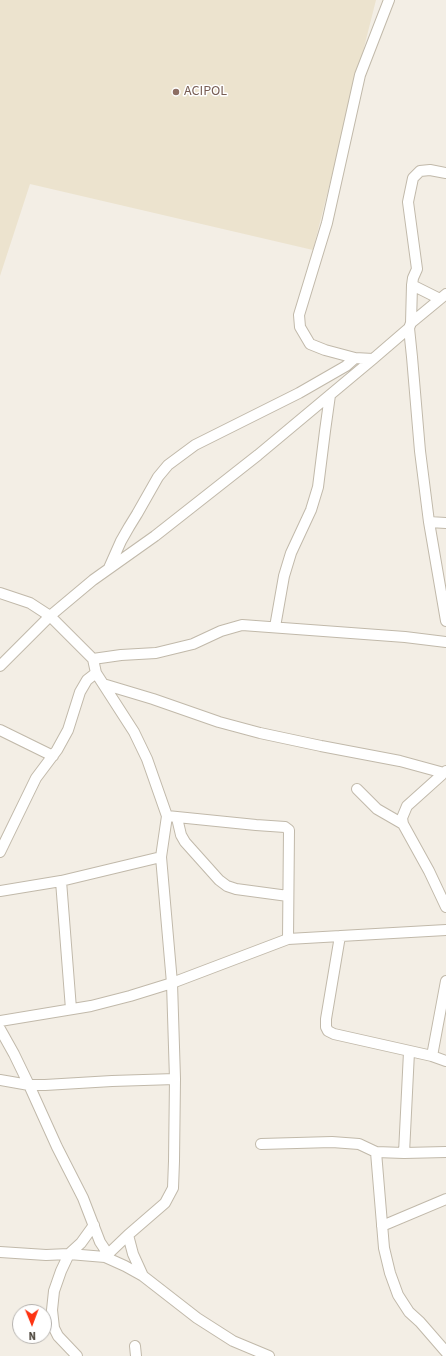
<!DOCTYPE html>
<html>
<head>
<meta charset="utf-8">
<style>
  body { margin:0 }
  #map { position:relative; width:446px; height:1356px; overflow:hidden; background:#f3eee5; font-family:"Source Sans 3",sans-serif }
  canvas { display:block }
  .north { position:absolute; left:12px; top:1304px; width:40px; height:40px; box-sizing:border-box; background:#fff; border:1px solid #b5b2ae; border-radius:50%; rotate:179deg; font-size:11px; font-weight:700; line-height:16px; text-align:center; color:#453e34 }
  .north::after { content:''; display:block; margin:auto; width:14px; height:18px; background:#fd3312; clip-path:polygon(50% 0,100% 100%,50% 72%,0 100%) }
</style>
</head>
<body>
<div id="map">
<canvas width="446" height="1356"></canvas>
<div class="north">N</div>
</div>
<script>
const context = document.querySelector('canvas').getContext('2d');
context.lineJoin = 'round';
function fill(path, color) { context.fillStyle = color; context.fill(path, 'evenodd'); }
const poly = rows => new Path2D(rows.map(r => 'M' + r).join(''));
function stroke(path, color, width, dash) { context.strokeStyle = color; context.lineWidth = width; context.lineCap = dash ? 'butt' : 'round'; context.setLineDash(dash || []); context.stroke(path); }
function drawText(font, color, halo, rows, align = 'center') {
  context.font = font + ' "Source Sans 3",sans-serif'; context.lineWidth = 3; context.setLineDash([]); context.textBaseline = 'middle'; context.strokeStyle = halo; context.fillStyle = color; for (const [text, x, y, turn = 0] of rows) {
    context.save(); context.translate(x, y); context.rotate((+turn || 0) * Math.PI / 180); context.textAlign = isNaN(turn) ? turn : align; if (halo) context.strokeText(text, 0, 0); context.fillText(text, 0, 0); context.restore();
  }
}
fill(poly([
  [0,0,376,0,313,250,30,184,0,276]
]), '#ece3ce');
const street = poly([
  [412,285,440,299],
  [411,323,412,285,413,278,417,269,408,202,413,178,420,171,430,170,446,173],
  [409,328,412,357,420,451,429,522,446,621],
  [373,359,355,358,325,350,310,344,300,327,299,315,327,223,360,75,389,0],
  [429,522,446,523],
  [109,568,121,541,129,527,137,514,158,477,168,465,195,445,299,393,346,366,355,358],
  [0,593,30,603,50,616,93,659,121,655,156,653,193,644,221,631,242,625,405,637,446,642],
  [275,627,284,576,291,553,311,510,318,487,325,431,330,395],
  [93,659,96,673,134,732,147,759,167,816,161,857,172,983,175,1079,174,1161,173,1188,165,1203,128,1235,105,1257],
  [0,666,50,616,93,580,155,536,258,455,373,359,409,328,411,323,446,294],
  [103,684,153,699,219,722,260,733,321,746,400,761,444,773],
  [0,730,53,756],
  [357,789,377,809,403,824,429,871,446,907],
  [167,816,256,825,285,827,289,830,288,939],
  [177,818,181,835,185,842,219,880,227,886,236,889,288,896],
  [403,824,402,818,407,806,446,771],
  [0,852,36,778,57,750,68,730,80,692,87,680,96,673],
  [61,881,71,1009],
  [0,891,61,881,161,857],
  [340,936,326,1019,326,1027,328,1031,334,1034,432,1056,446,1061],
  [0,1021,91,1006,130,996,172,983,288,939,446,930],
  [0,1029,14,1054,29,1085,57,1147,83,1198,100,1242,108,1254],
  [432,1056,446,981],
  [0,1080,29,1085,45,1085,112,1081,175,1079],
  [261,1144,332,1142,359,1144,376,1152,404,1153,446,1152],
  [376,1152,384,1248,390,1273,398,1295,409,1312,420,1322,446,1352],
  [404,1153,409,1052],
  [382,1226,446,1199],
  [128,1235,133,1254,143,1276],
  [0,1252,46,1255,69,1254,105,1257,125,1266,143,1276,197,1318,233,1341,269,1356],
  [135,1346,136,1356],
  [77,1356,58,1336,54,1328,52,1310,54,1291,61,1271,69,1254,81,1243,94,1225]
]);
stroke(street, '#c1b9aa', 12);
stroke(street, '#fff', 10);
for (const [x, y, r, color] of [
  [176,92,4,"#8d6e63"]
]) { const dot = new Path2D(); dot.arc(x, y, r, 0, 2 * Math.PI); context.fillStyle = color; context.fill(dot); stroke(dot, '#fff', 1.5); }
drawText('14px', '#785e54', '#fff', [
  ["ACIPOL",184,92]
], 'left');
</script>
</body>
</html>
